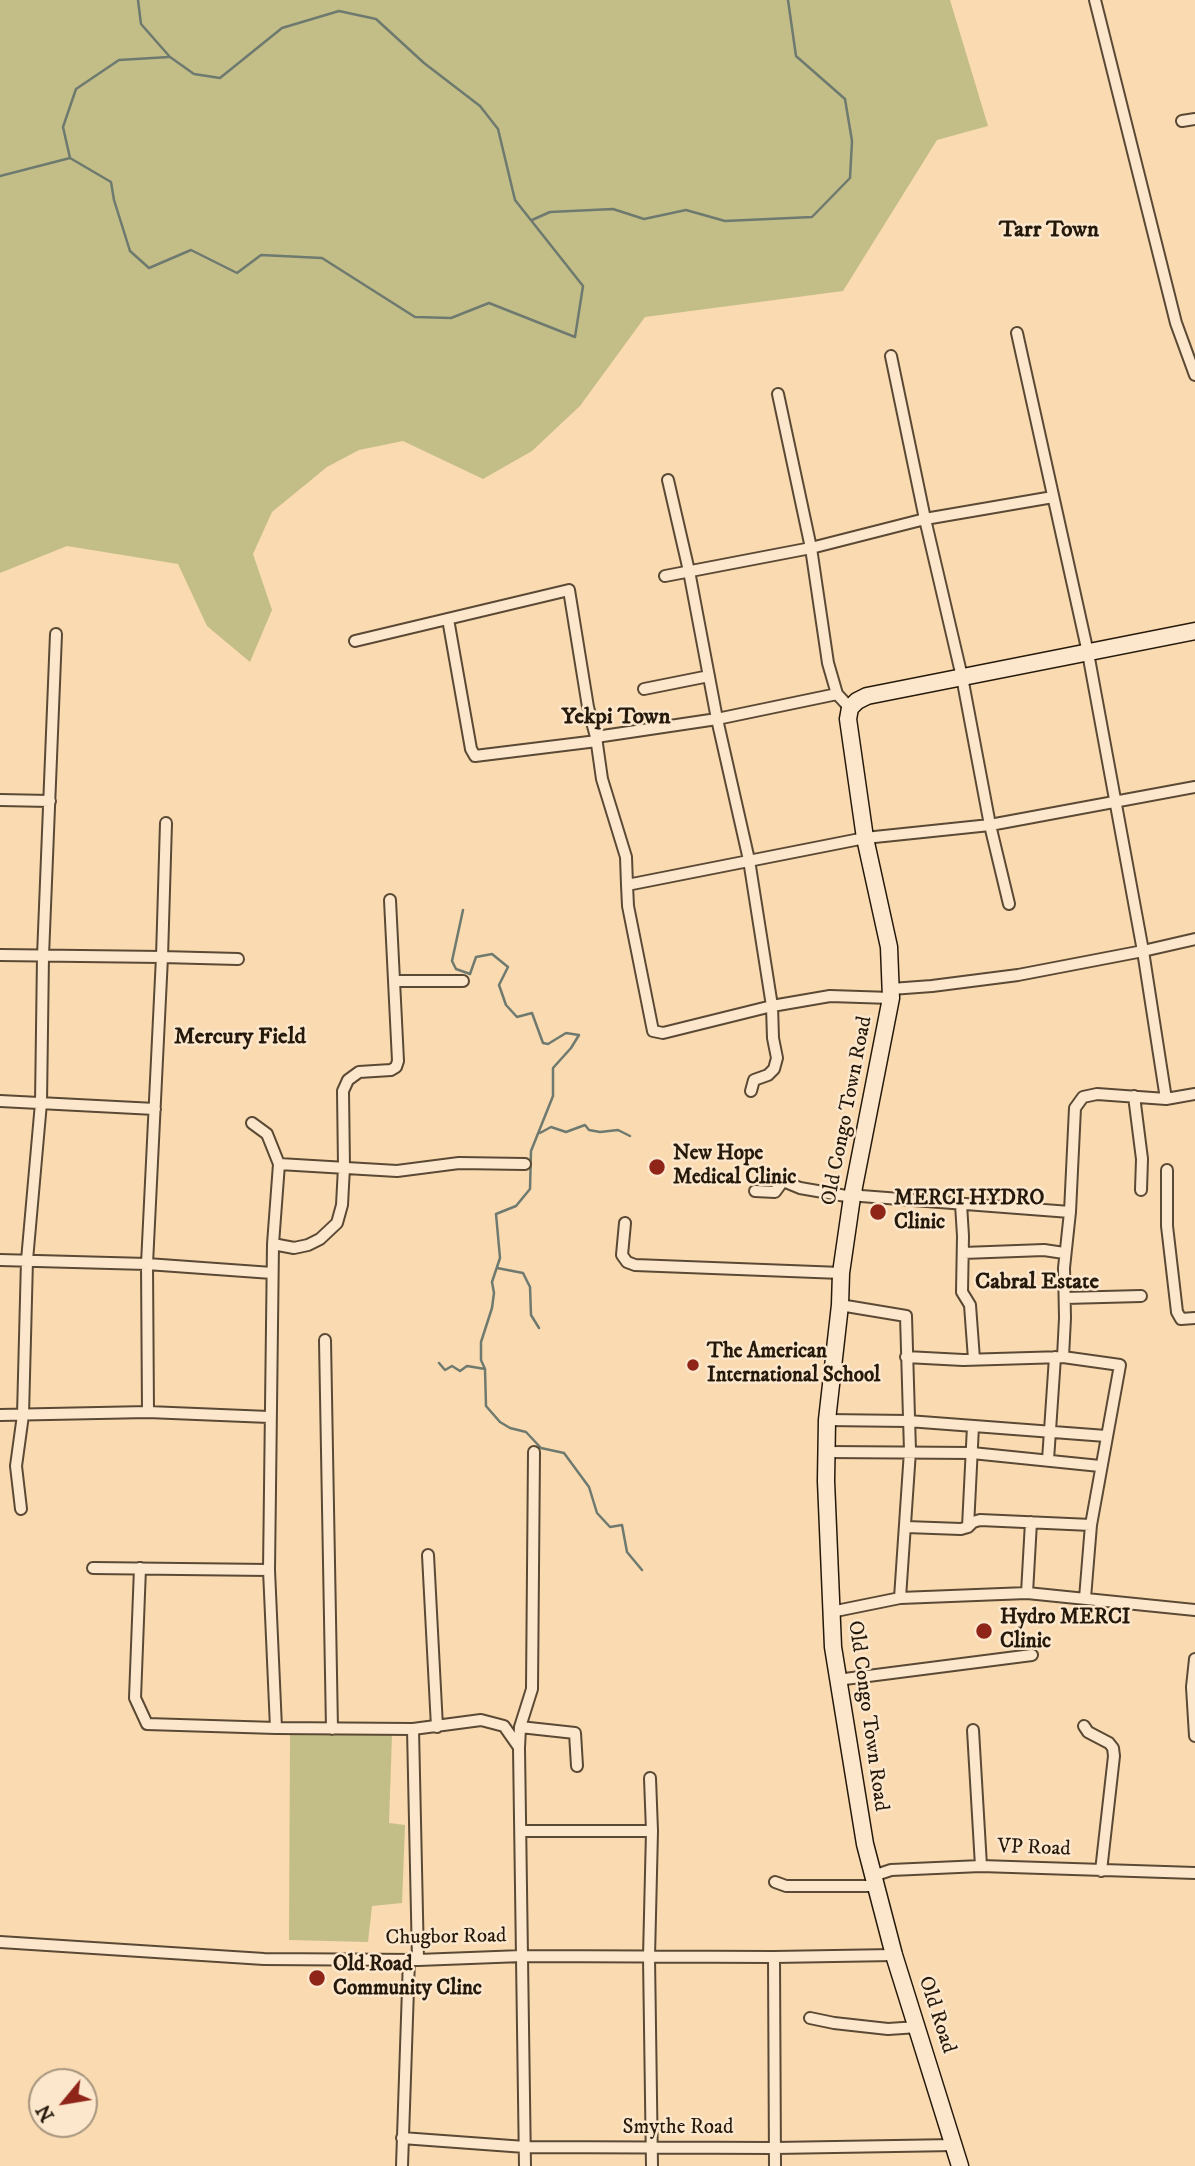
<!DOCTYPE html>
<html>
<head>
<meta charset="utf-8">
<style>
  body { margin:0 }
  #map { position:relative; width:1195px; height:2166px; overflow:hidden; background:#fadab0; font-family:"IM FELL DW Pica",serif }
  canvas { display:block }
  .north { position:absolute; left:28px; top:2068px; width:70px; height:70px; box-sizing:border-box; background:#fce7cc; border:2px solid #a6957f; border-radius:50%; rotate:240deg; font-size:19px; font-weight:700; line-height:28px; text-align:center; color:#25190b }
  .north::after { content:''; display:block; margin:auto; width:24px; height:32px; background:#8f2418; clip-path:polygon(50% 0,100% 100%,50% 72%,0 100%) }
</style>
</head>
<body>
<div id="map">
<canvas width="1195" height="2166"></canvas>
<div class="north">N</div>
</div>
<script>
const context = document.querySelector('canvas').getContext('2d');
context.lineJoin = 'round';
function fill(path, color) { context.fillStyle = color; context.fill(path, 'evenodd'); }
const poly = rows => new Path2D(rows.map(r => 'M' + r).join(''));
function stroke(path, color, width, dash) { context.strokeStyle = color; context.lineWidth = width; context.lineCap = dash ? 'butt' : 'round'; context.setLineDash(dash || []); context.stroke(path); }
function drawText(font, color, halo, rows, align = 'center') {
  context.font = font + ' "IM FELL DW Pica",serif'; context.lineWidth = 5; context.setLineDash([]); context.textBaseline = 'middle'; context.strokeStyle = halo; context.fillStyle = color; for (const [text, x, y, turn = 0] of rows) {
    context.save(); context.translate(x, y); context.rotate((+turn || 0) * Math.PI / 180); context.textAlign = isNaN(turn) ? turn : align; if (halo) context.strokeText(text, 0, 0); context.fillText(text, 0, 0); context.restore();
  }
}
fill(poly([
  [0,0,950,0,988,126,937,140,843,291,645,317,580,406,532,451,483,479,403,441,359,450,327,467,272,512,253,554,272,610,250,662,207,626,178,564,67,546,0,573],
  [290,1734,392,1735,389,1823,405,1825,402,1903,372,1906,368,1942,289,1940]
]), '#c3be87');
stroke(poly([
  [70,158,63,127,76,89,119,60,169,57],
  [0,176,70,158,111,182,114,200,130,251,149,268,191,250,237,273,261,255,322,258,415,317,451,318,489,303,575,337,583,286,515,200,498,129,480,106,424,63,376,19,339,11,282,28,220,78,194,74,170,57,141,24,138,0],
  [532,220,550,212,613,209,644,219,686,210,725,221,812,217,850,178,852,141,845,99,796,56,788,0],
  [463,910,452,961,456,969,470,974,476,957,492,954,508,967,499,985,506,1005,517,1017,532,1013,543,1043,548,1044,566,1033,579,1035,571,1048,553,1068,553,1096,531,1151,530,1189,516,1206,496,1214,500,1258,492,1282,494,1293,492,1308,481,1342,481,1360,485,1369,486,1406,500,1422,510,1428,526,1432,541,1448,564,1453,589,1487,597,1513,610,1527,622,1525,627,1552,642,1570],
  [540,1133,551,1127,566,1132,585,1125,589,1130,600,1132,618,1130,630,1136],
  [497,1268,523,1273,530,1287,531,1315,539,1328],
  [439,1363,445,1370,452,1366,460,1371,467,1366,485,1369]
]), '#6e7a6f', 2.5);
const street = poly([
  [1095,0,1176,323,1195,375],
  [1182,121,1195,119],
  [1017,333,1088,653,1143,951,1166,1099],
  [891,356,925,519,962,677,990,825,1009,904],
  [778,394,811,548,828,663,837,694,850,708],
  [668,480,689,571,717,719,749,860,772,1006,773,1038,777,1058,774,1069,768,1075,754,1080,751,1091],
  [665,576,811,548,925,519,1053,497],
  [448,619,471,749,475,756,597,741],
  [355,641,569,590,588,707,596,737,602,779,626,857,627,885],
  [644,689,709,676],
  [596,737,717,719,837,694],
  [0,800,50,801],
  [0,955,162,957,166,823],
  [396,981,463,981],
  [891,989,932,986,1018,975,1143,951,1195,939],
  [891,998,830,996,772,1006,663,1033,653,1031,628,906,627,885,865,838,990,825,1195,787],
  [1134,1096,1142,1159,1141,1190],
  [0,1101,155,1109],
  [252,1123,267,1134,279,1164,273,1244],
  [279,1164,397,1171,459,1163,525,1164],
  [1167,1170,1167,1226,1177,1312,1181,1319,1195,1318],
  [755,1191,775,1192,783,1181,800,1188,852,1197],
  [853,1191,861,1196,1070,1212,1075,1108,1083,1097,1097,1094,1166,1099,1195,1094],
  [961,1204,963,1236,962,1292,970,1305,974,1359],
  [625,1223,622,1255,627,1262,635,1265,841,1273],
  [963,1253,1044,1250,1064,1253],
  [0,1260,147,1264,272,1273],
  [1065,1298,1141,1296],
  [840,1305,906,1316,910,1451,900,1598],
  [325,1340,332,1729],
  [906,1357,963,1360,1063,1357,1120,1365,1091,1525,1085,1598],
  [1063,1357,1065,1318,1064,1268,1070,1212],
  [148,1412,147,1264,162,957,238,959],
  [0,1415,148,1412,269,1417],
  [827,1420,908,1421,1106,1436],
  [826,1452,972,1453,1100,1466],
  [1048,1460,1055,1357],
  [21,1509,16,1466,23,1415,27,1260,41,1103,43,956,56,634],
  [906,1527,961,1529,968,1527,973,1522,980,1520,1091,1525],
  [968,1527,973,1426],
  [428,1555,437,1727],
  [93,1568,269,1570],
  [140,1568,135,1698,147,1724,276,1728,413,1729,481,1720,504,1726,518,1746],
  [1027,1593,1031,1522],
  [831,1612,900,1598,1027,1593,1195,1610],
  [1195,1659,1192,1687,1195,1736],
  [837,1680,1032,1655],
  [1084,1726,1088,1732,1109,1743,1113,1748,1114,1756,1101,1871],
  [520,1727,575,1733,577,1766],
  [276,1728,269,1570,273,1244,294,1248,308,1245,320,1239,337,1223,342,1205,344,1167,343,1091,348,1080,359,1072,391,1070,396,1067,398,1061,390,900],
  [413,1729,418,1960],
  [973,1730,981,1866],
  [522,1831,652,1831,650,1778],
  [873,1876,891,1870,981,1866,1195,1873],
  [775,1882,786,1886,875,1886],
  [0,1942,264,1959,418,1960,522,1956,774,1957,894,1955],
  [774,1957,775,2166],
  [810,2018,834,2023,888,2029,918,2027],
  [402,2138,525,2147,775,2148,955,2145],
  [402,2166,409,1959],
  [525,2166,519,1748,520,1727,532,1689,534,1452],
  [652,2166,649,1957,652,1831]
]);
const secondary = poly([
  [960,2166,894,1955,865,1844,833,1647,826,1481,827,1420,840,1305,841,1273,852,1197,891,998,889,947,865,838,848,719,850,708,857,701,867,696,1195,631]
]);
stroke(street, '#5a4934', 14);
stroke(secondary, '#25190b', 19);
stroke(street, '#fce7cc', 10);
stroke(secondary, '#fce7cc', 16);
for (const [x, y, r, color] of [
  [657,1167,9,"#8f2418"],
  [878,1212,9,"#8f2418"],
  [693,1365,7,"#8f2418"],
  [984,1631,9,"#8f2418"],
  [317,1978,9,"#8f2418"]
]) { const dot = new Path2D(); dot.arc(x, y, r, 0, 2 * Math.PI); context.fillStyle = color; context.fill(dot); stroke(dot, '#fce7cc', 2.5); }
drawText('21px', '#25190b', '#fce7cc', [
  ["Old Congo Town Road",848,1111,-79],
  ["Old Congo Town Road",867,1716,82],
  ["VP Road",1034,1849,2],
  ["Chugbor Road",446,1938,-1],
  ["Old Road",936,2015,72],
  ["Smythe Road",678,2129]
]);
drawText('bold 21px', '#25190b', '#fce7cc', [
  ["New Hope",673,1155],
  ["Medical Clinic",673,1179],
  ["MERCI HYDRO",894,1200],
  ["Clinic",894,1224],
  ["The American",707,1353],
  ["International School",707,1377],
  ["Hydro MERCI",1000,1619],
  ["Clinic",1000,1643],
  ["Old Road",333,1966],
  ["Community Clinc",333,1990]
], 'left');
drawText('bold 23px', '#25190b', '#fce7cc', [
  ["Tarr Town",1049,231],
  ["Yekpi Town",616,718],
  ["Mercury Field",240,1038],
  ["Cabral Estate",1037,1283]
]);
</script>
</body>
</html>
